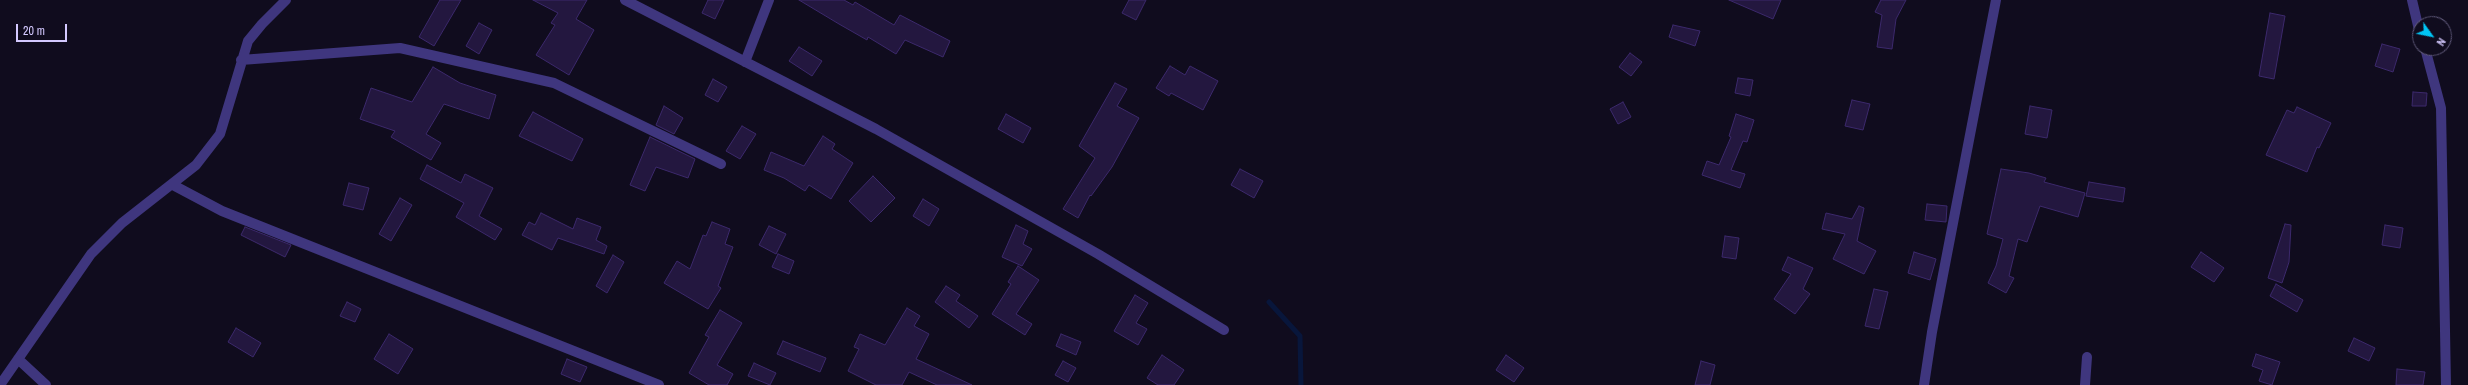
<!DOCTYPE html>
<html>
<head>
<meta charset="utf-8">
<style>
  body { margin:0 }
  #map { position:relative; width:2468px; height:385px; overflow:hidden; background:#100c1e; font-family:"Archivo Narrow",sans-serif }
  canvas { display:block }
  .north { position:absolute; left:2412px; top:16px; width:40px; height:40px; box-sizing:border-box; background:#100c1e; border:1px solid #5e5878; border-radius:50%; rotate:123deg; font-size:11px; font-weight:700; line-height:16px; text-align:center; color:#d4c9ff }
  .north::after { content:''; display:block; margin:auto; width:14px; height:18px; background:#00c5f4; clip-path:polygon(50% 0,100% 100%,50% 72%,0 100%) }
  .scale { position:absolute; left:16px; top:24px; width:51px; height:18px; box-sizing:border-box; border:2px solid #d4c9ff; border-top:0; padding-left:5px; font-size:12px; line-height:14px; white-space:nowrap; color:#d4c9ff; -webkit-text-stroke:3px #100c1e; paint-order:stroke }
</style>
</head>
<body>
<div id="map">
<canvas width="2468" height="385"></canvas>
<div class="north">N</div>
<div class="scale">20 m</div>
</div>
<script>
const context = document.querySelector('canvas').getContext('2d');
context.lineJoin = 'round';
const poly = rows => new Path2D(rows.map(r => 'M' + r).join(''));
function stroke(path, color, width, dash) { context.strokeStyle = color; context.lineWidth = width; context.lineCap = dash ? 'butt' : 'round'; context.setLineDash(dash || []); context.stroke(path); }
function fill(path, color) { context.fillStyle = color; context.fill(path, 'evenodd'); }
stroke(poly([
  [1269,302,1300,336,1301,385]
]), '#08163b', 5);
const building = poly([
  [440,0,461,0,434,46,419,37,440,0],
  [533,0,587,0,576,19,594,30,569,75,536,55,555,25,551,23,558,13,533,0],
  [708,0,724,0,715,19,702,13,708,0],
  [799,0,844,0,853,5,855,2,894,25,900,15,950,41,943,57,905,40,896,54,868,37,867,40,839,24,799,0],
  [1129,0,1146,0,1136,20,1122,13,1129,0],
  [1729,0,1781,0,1773,19,1729,0],
  [1881,0,1906,0,1896,19,1892,49,1877,47,1882,15,1875,12,1881,0],
  [2270,13,2285,16,2274,79,2259,76,2270,13],
  [479,23,492,30,479,54,466,46,479,23],
  [1673,25,1700,31,1695,46,1669,37,1673,25],
  [2382,44,2400,49,2393,72,2375,66,2382,44],
  [799,47,822,61,812,76,789,61,799,47],
  [1630,53,1642,62,1631,76,1619,67,1630,53],
  [1170,66,1185,75,1190,66,1218,81,1203,110,1171,93,1169,96,1156,88,1170,66],
  [433,67,460,83,496,95,489,119,444,104,426,134,441,143,431,160,391,137,395,131,360,119,371,88,412,102,433,67],
  [1738,78,1753,80,1750,96,1735,93,1738,78],
  [713,79,727,87,718,102,705,95,713,79],
  [1115,83,1127,89,1117,106,1139,118,1112,167,1091,196,1090,195,1078,218,1063,209,1095,158,1079,146,1115,83],
  [2413,92,2427,93,2426,106,2412,106,2413,92],
  [1852,100,1870,104,1863,130,1845,126,1852,100],
  [1623,102,1631,117,1618,124,1610,109,1623,102],
  [664,106,683,118,674,134,656,125,664,106],
  [2030,106,2052,110,2047,138,2025,134,2030,106],
  [2297,107,2331,123,2319,148,2317,147,2307,172,2266,155,2287,110,2294,113,2297,107],
  [533,112,583,139,572,161,519,136,533,112],
  [1006,114,1031,128,1023,143,998,129,1006,114],
  [1736,114,1754,120,1747,142,1743,141,1731,170,1745,174,1740,188,1702,175,1707,161,1719,165,1731,137,1729,136,1736,114],
  [742,126,756,134,740,159,726,151,742,126],
  [823,136,835,144,832,149,853,163,831,199,809,185,805,191,784,178,764,170,771,152,804,166,823,136],
  [650,137,695,159,688,178,656,167,645,191,630,185,650,137],
  [427,165,461,183,465,174,493,188,479,216,502,229,495,240,456,217,464,203,420,179,427,165],
  [1240,169,1263,181,1254,198,1231,185,1240,169],
  [2001,169,2029,173,2046,178,2044,182,2085,193,2078,217,2040,206,2027,242,2018,239,2009,276,2014,278,2006,293,1988,283,1996,266,2003,239,1987,234,2001,169],
  [873,176,895,198,871,222,849,201,873,176],
  [2089,182,2125,188,2123,202,2086,196,2089,182],
  [349,183,369,188,363,210,343,205,349,183],
  [400,198,412,205,391,241,379,234,400,198],
  [923,199,939,209,929,226,913,216,923,199],
  [1927,204,1947,206,1946,222,1925,220,1927,204],
  [1859,206,1864,208,1857,241,1876,251,1864,274,1833,259,1845,234,1822,229,1826,213,1852,219,1859,206],
  [541,213,573,229,577,218,601,227,596,240,607,246,604,254,558,238,552,250,522,235,529,222,535,225,541,213],
  [712,222,730,229,725,244,733,247,718,286,721,288,708,309,664,283,677,261,690,269,703,235,706,236,712,222],
  [2285,224,2291,225,2289,262,2282,283,2268,278,2285,224],
  [1016,225,1028,231,1023,244,1032,249,1022,266,1002,257,1016,225],
  [2385,225,2403,228,2400,248,2382,245,2385,225],
  [769,226,786,234,776,254,759,245,769,226],
  [245,227,291,245,285,257,241,235,245,227],
  [1725,236,1739,238,1736,259,1722,257,1725,236],
  [1914,252,1936,259,1930,280,1908,273,1914,252],
  [2201,252,2224,268,2214,282,2191,267,2201,252],
  [778,254,794,261,789,274,772,267,778,254],
  [613,255,624,262,607,293,596,286,613,255],
  [1788,257,1813,268,1803,289,1810,294,1795,314,1774,299,1791,274,1782,270,1788,257],
  [1018,266,1039,280,1016,314,1032,324,1025,335,992,314,1011,284,1008,282,1018,266],
  [2276,284,2303,300,2297,312,2270,296,2276,284],
  [946,286,960,295,956,301,978,316,969,328,935,302,946,286],
  [1874,289,1888,292,1879,329,1865,326,1874,289],
  [1135,295,1148,303,1136,323,1147,329,1138,345,1114,331,1135,295],
  [347,302,361,309,355,322,340,316,347,302],
  [907,308,920,316,914,326,929,334,916,359,972,385,937,385,909,372,902,385,876,385,848,371,859,349,854,347,860,334,885,345,907,308],
  [720,310,742,323,717,365,733,374,727,385,709,385,689,373,709,337,705,335,720,310],
  [236,328,261,343,253,357,228,342,236,328],
  [389,334,413,349,398,374,374,359,389,334],
  [1061,334,1081,342,1076,355,1056,346,1061,334],
  [2354,338,2375,348,2369,361,2348,351,2354,338],
  [783,341,826,358,820,372,777,354,783,341],
  [2256,354,2280,362,2272,385,2259,381,2263,370,2252,366,2256,354],
  [1162,355,1184,370,1174,385,1158,385,1147,378,1162,355],
  [1506,355,1524,368,1514,382,1496,370,1506,355],
  [567,359,587,367,580,382,561,374,567,359],
  [1063,361,1076,368,1068,382,1055,375,1063,361],
  [1701,361,1715,365,1710,385,1695,385,1701,361],
  [754,363,776,373,770,385,748,376,754,363],
  [2397,369,2425,372,2423,385,2396,385,2397,369]
]);
fill(building, '#23173f');
stroke(building, '#3c296c', 1);
stroke(poly([
  [625,0,876,129,1098,254,1224,330],
  [2412,0,2420,34],
  [2425,48,2441,108,2446,385],
  [241,60,400,48,554,83,721,164],
  [745,62,769,0],
  [173,185,222,211,659,385],
  [18,359,46,385],
  [0,385,91,254,122,223,196,165,220,134,248,41,262,24,286,0],
  [1924,385,1932,332,1996,0],
  [2085,385,2087,357]
]), '#3f367e', 10);
</script>
</body>
</html>
